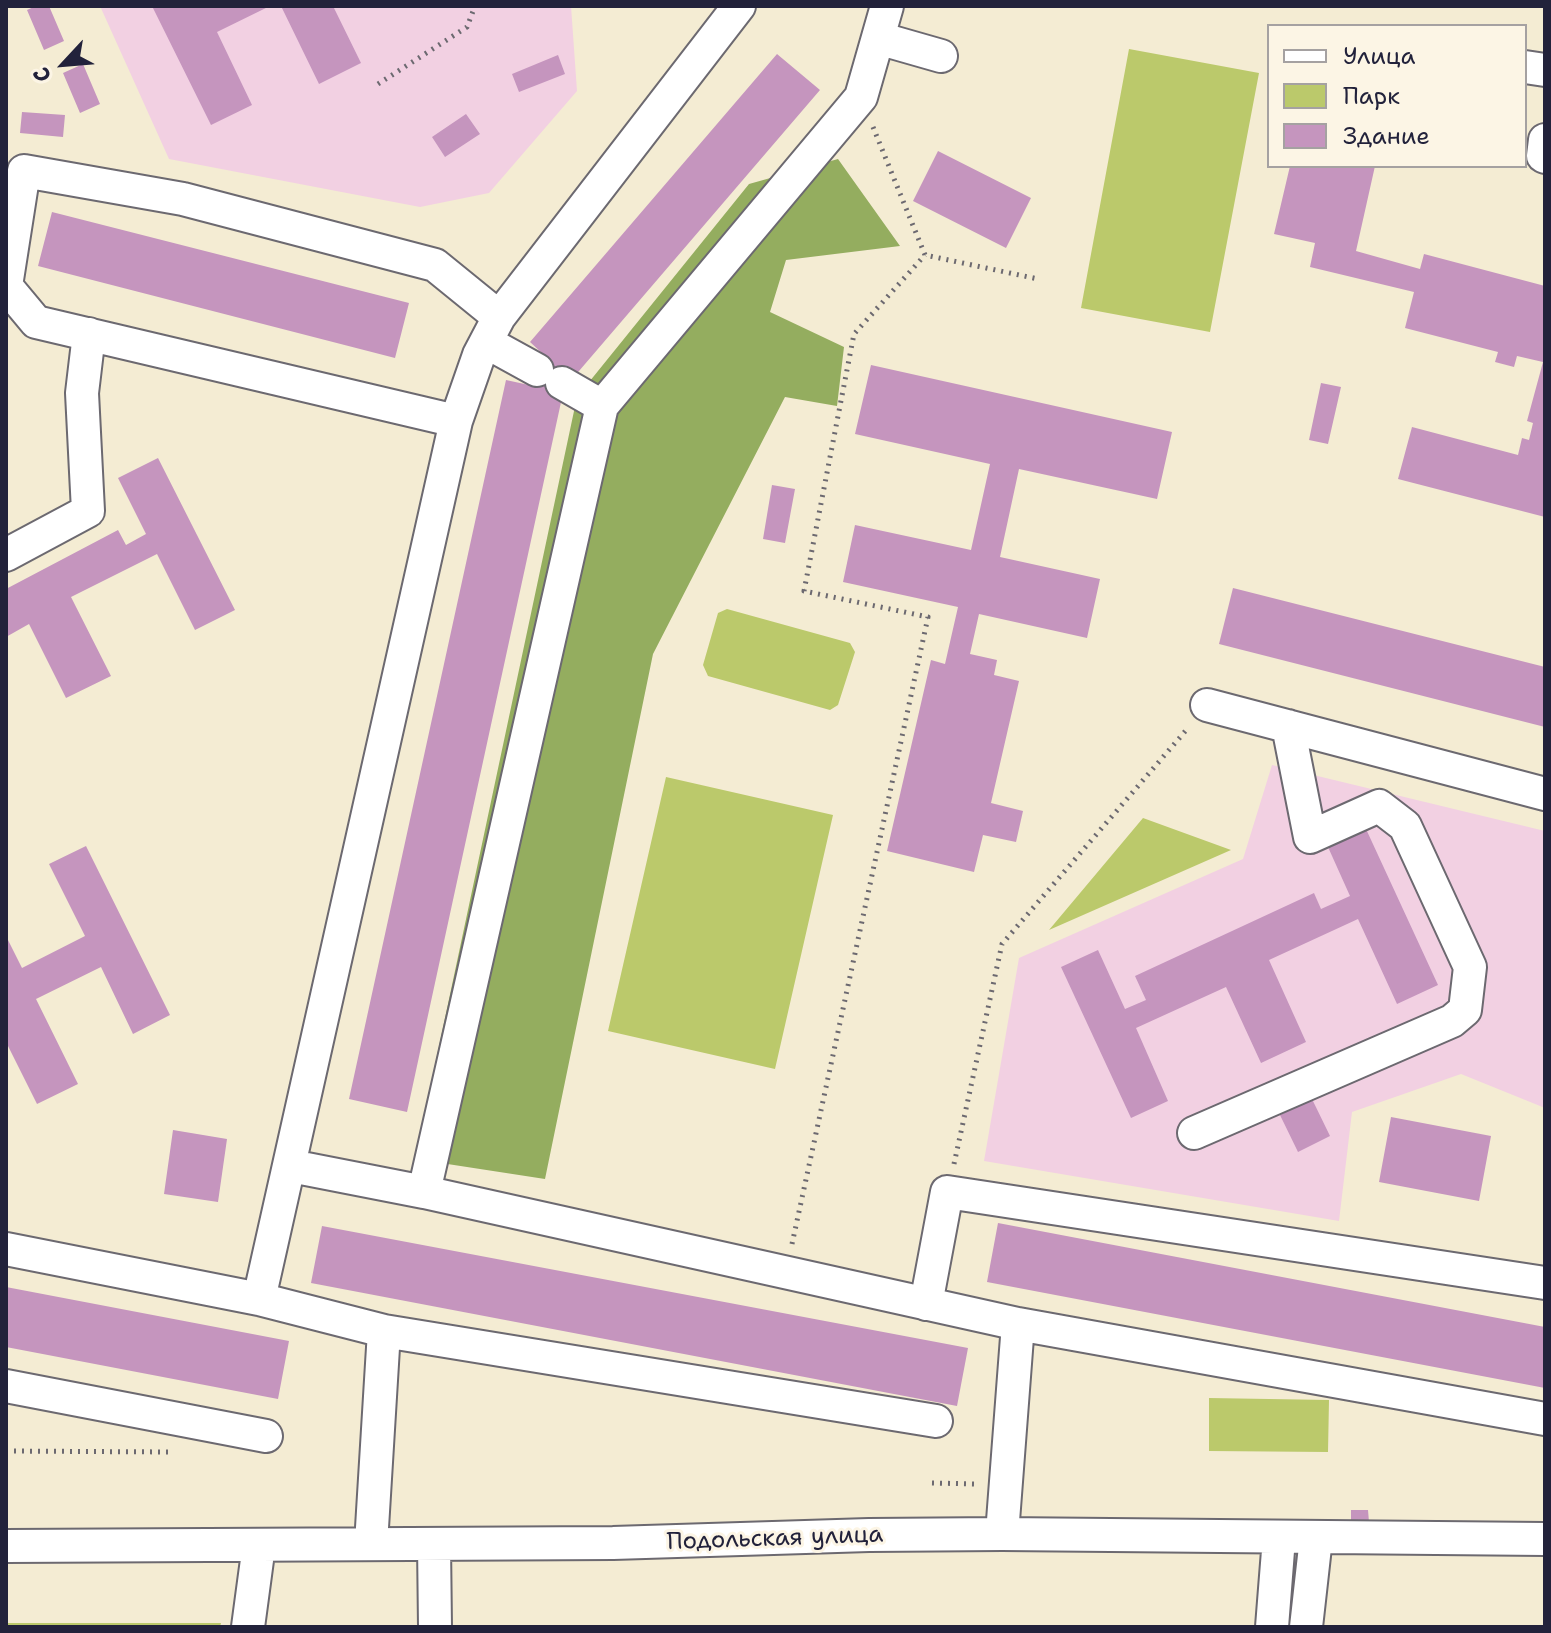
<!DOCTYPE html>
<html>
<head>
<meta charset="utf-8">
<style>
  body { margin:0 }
  #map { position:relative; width:1551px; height:1633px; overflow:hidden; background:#f4ecd3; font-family:"Shantell Sans",sans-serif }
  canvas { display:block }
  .frame { position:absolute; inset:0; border:8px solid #22223b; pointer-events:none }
  .legend { position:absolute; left:1267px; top:24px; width:260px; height:144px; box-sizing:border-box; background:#fcf5e5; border:2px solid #a5a1a1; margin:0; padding:10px 14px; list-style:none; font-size:24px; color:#22223b }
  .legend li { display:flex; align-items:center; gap:16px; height:40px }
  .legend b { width:40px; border:2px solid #a5a1a1 }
  .north { position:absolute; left:24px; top:24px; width:80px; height:80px; -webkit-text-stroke:6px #fcf5e5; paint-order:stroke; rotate:244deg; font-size:22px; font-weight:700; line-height:32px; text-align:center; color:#22223b }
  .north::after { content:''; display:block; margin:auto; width:28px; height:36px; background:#22223b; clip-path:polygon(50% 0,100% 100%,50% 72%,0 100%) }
</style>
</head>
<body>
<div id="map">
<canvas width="1551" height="1633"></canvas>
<div class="frame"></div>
<ul class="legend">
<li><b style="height:10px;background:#fff"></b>Улица</li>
<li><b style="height:22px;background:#bbc96b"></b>Парк</li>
<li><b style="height:22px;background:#c595be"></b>Здание</li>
</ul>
<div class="north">С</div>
</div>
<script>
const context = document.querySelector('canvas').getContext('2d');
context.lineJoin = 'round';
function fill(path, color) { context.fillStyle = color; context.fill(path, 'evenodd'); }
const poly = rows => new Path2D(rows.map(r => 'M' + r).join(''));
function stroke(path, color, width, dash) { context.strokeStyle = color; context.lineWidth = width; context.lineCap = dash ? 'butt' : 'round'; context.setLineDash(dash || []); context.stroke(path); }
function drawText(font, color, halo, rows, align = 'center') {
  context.font = font + ' "Shantell Sans",sans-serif'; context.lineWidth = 6; context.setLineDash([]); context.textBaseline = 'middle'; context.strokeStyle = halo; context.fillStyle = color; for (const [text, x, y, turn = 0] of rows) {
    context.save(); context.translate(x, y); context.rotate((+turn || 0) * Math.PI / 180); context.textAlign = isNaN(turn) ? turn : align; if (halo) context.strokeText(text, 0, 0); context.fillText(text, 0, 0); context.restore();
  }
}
fill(poly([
  [100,6,571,6,577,91,489,193,420,207,169,159],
  [1272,765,1545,831,1545,1108,1461,1074,1352,1112,1339,1221,984,1161,1019,958,1243,859]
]), '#f2d0e2');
fill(poly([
  [1129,49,1259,73,1210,332,1081,308],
  [727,609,850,643,855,652,838,705,830,710,708,676,703,665,718,613],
  [666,777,833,815,775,1069,608,1031],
  [1143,818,1231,850,1049,930],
  [1209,1398,1329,1400,1328,1452,1209,1451],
  [6,1623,221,1623,220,1627,6,1627]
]), '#bbc96b');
fill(poly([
  [838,159,900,246,786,260,770,312,844,347,837,406,785,397,653,654,545,1179,415,1159,577,397,749,184]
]), '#94ad5f');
fill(poly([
  [36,6,49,6,64,41,44,50,27,10],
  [152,6,270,6,217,32,252,105,211,125],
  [281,6,333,6,361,63,319,84],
  [777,54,820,90,573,378,563,393,407,1112,349,1099,506,380,529,385,544,355,530,342],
  [558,55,565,74,519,92,512,74],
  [83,64,100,104,80,113,63,73],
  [22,112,65,115,63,137,20,133],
  [466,114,480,134,445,157,432,137],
  [938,151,1031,198,1006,248,913,201],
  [1290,166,1375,166,1356,251,1420,269,1424,254,1545,286,1545,517,1398,479,1412,427,1518,455,1522,438,1529,440,1533,423,1527,421,1543,362,1517,356,1514,367,1495,362,1498,352,1405,328,1414,292,1310,267,1315,243,1274,234],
  [52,212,409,303,395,358,38,266],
  [871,365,1172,432,1157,499,1019,469,1000,557,1100,579,1087,638,979,614,970,654,997,660,994,675,1019,681,991,803,1023,811,1016,842,983,835,974,872,887,851,931,660,945,664,958,607,843,582,855,525,971,550,990,464,855,434],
  [1321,383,1341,387,1328,444,1309,440],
  [158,458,235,610,195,630,157,554,71,597,111,676,66,698,29,624,6,637,6,589,118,530,126,545,146,534,118,478],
  [772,485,795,489,785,543,763,539],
  [1233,588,1545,667,1545,727,1219,644],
  [1366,829,1438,985,1397,1004,1358,919,1269,960,1306,1042,1261,1063,1226,987,1136,1028,1168,1101,1131,1118,1061,967,1098,950,1125,1009,1146,1000,1135,976,1314,893,1321,909,1350,896,1328,847],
  [86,846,170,1015,133,1034,101,967,36,999,78,1084,37,1104,6,1042,6,936,22,968,85,936,49,864],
  [1312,1099,1330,1136,1298,1152,1280,1115],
  [1391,1117,1491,1136,1479,1201,1379,1182],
  [173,1130,227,1139,218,1202,164,1194],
  [998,1223,1545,1327,1545,1388,987,1282],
  [322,1226,968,1348,957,1406,311,1283],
  [6,1287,289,1341,278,1399,6,1347],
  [1351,1510,1368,1510,1369,1522,1351,1523]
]), '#c595be');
const minor = poly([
  [878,38,941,56],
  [1525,67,1545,70],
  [1545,140,1543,156,1545,157],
  [486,342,537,370],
  [562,383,602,406,861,97,887,6],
  [456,421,36,322,6,286,24,171,183,199,435,265,499,317],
  [6,555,88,511,82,393,89,334],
  [1207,705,1545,794],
  [1194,1133,1452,1021,1465,1010,1470,967,1405,826,1379,806,1310,837,1288,726],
  [291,1166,424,1192,602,406],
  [424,1192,1018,1324],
  [6,1249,259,1299],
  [926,1304,947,1192,1545,1283],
  [384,1331,936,1421],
  [6,1386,266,1436],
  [1002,1534,1018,1324,1545,1419],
  [371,1544,384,1331,259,1299,456,421,479,355,499,317,739,6],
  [434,1544,435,1627],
  [6,1546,613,1543,869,1535,1002,1534,1545,1539],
  [248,1627,259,1545],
  [1272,1627,1279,1538],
  [1306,1627,1316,1538]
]);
stroke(minor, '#6c6970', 36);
stroke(poly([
  [378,84,467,27,475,6],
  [873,127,925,255,1038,279],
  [954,1164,1002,944,1188,728],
  [792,1244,928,617,804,591,854,334,925,255],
  [6,1451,171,1452],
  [932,1483,975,1484]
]), '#6c6970', 5, [2, 6]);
stroke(minor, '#fff', 32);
drawText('24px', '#22223b', '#fcf5e5', [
  ["Подольская улица",775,1539,-2]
]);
</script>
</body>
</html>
